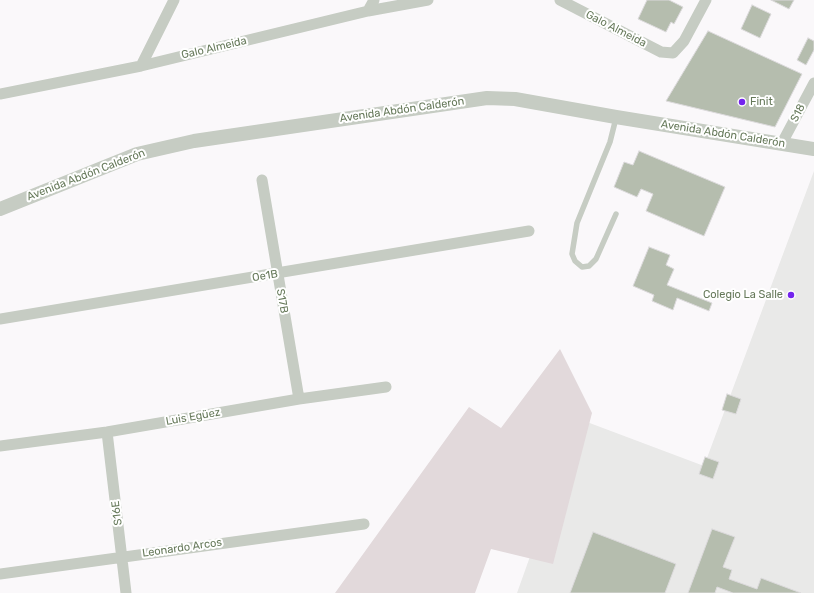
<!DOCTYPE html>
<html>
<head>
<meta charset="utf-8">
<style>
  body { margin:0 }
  canvas { display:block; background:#faf8fa }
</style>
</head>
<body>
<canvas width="814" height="593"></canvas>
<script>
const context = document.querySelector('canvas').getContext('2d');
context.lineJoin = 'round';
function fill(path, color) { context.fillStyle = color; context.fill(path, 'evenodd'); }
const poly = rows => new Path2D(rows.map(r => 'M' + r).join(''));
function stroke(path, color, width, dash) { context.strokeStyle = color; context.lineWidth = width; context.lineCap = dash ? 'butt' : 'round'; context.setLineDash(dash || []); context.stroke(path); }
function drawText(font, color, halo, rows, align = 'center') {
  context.font = font + ' Rubik,sans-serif'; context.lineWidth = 4; context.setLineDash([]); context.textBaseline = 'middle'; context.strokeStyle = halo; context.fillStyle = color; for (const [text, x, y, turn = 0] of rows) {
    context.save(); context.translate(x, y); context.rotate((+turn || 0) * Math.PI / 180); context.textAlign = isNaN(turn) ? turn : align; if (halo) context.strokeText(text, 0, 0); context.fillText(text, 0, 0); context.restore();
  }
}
fill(poly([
  [814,171,814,593,517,593,579,419,704,466]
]), '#e9e9e8');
fill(poly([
  [560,349,592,413,553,564,491,549,475,593,335,593,469,407,501,428]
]), '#e2d9db');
const building = poly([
  [647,0,669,0,683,7,674,24,671,22,666,32,638,19,647,0],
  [771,0,794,0,789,9,771,0],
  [752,5,771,14,760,38,741,29,752,5],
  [708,31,802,74,775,127,666,101,708,31],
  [808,38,814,41,814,50,806,65,797,60,808,38],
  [639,151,725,187,704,236,646,211,653,194,641,189,637,197,614,187,624,162,633,165,639,151],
  [649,247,670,255,666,265,674,269,667,285,712,303,709,311,677,298,673,310,652,301,654,295,633,286,649,247],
  [727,394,741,399,736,414,722,410,727,394],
  [705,457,719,462,713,479,699,474,705,457],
  [712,529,735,537,723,567,732,570,729,579,757,589,761,578,801,593,733,593,717,587,715,593,688,593,712,529],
  [593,532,676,564,665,593,570,593,593,532]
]);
fill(building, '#b5bdae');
stroke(building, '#dcdadc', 1);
stroke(poly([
  [616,118,610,142,577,223,572,254,575,261,582,267,589,266,596,259,616,214]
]), '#c6ccc3', 5.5);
stroke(poly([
  [560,0,661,52,673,53,684,41,706,0],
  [368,11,374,0],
  [141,66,174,0],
  [0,94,141,66,368,11,428,0],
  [782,143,814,83],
  [262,180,299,399],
  [0,319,529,231],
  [107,432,126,593],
  [0,446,107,432,299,399,386,387],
  [0,574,364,524]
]), '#c6ccc3', 11);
stroke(poly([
  [0,209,137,154,194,141,487,98,515,99,616,117,814,149]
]), '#c6ccc3', 14);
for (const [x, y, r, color] of [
  [742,102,4,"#7424ee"],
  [791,295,4,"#7424ee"]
]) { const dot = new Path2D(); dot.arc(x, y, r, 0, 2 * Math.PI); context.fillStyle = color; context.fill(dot); stroke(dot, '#fff', 1.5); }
drawText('11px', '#66795a', '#fff', [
  ["Galo Almeida",616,29,27],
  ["Galo Almeida",214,48,-13],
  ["Avenida Abdón Calderón",402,110,-8],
  ["S18",798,113,-62],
  ["Avenida Abdón Calderón",723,134,9],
  ["Avenida Abdón Calderón",86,175,-21],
  ["Oe1B",265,276,-9],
  ["S17B",282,301,80],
  ["Luis Egüez",193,417,-10],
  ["S16E",117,513,-97],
  ["Leonardo Arcos",182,548,-8]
]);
drawText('11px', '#66795a', '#fff', [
  ["Finit",750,102],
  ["Colegio La Salle",783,295,"right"]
], 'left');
</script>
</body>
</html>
